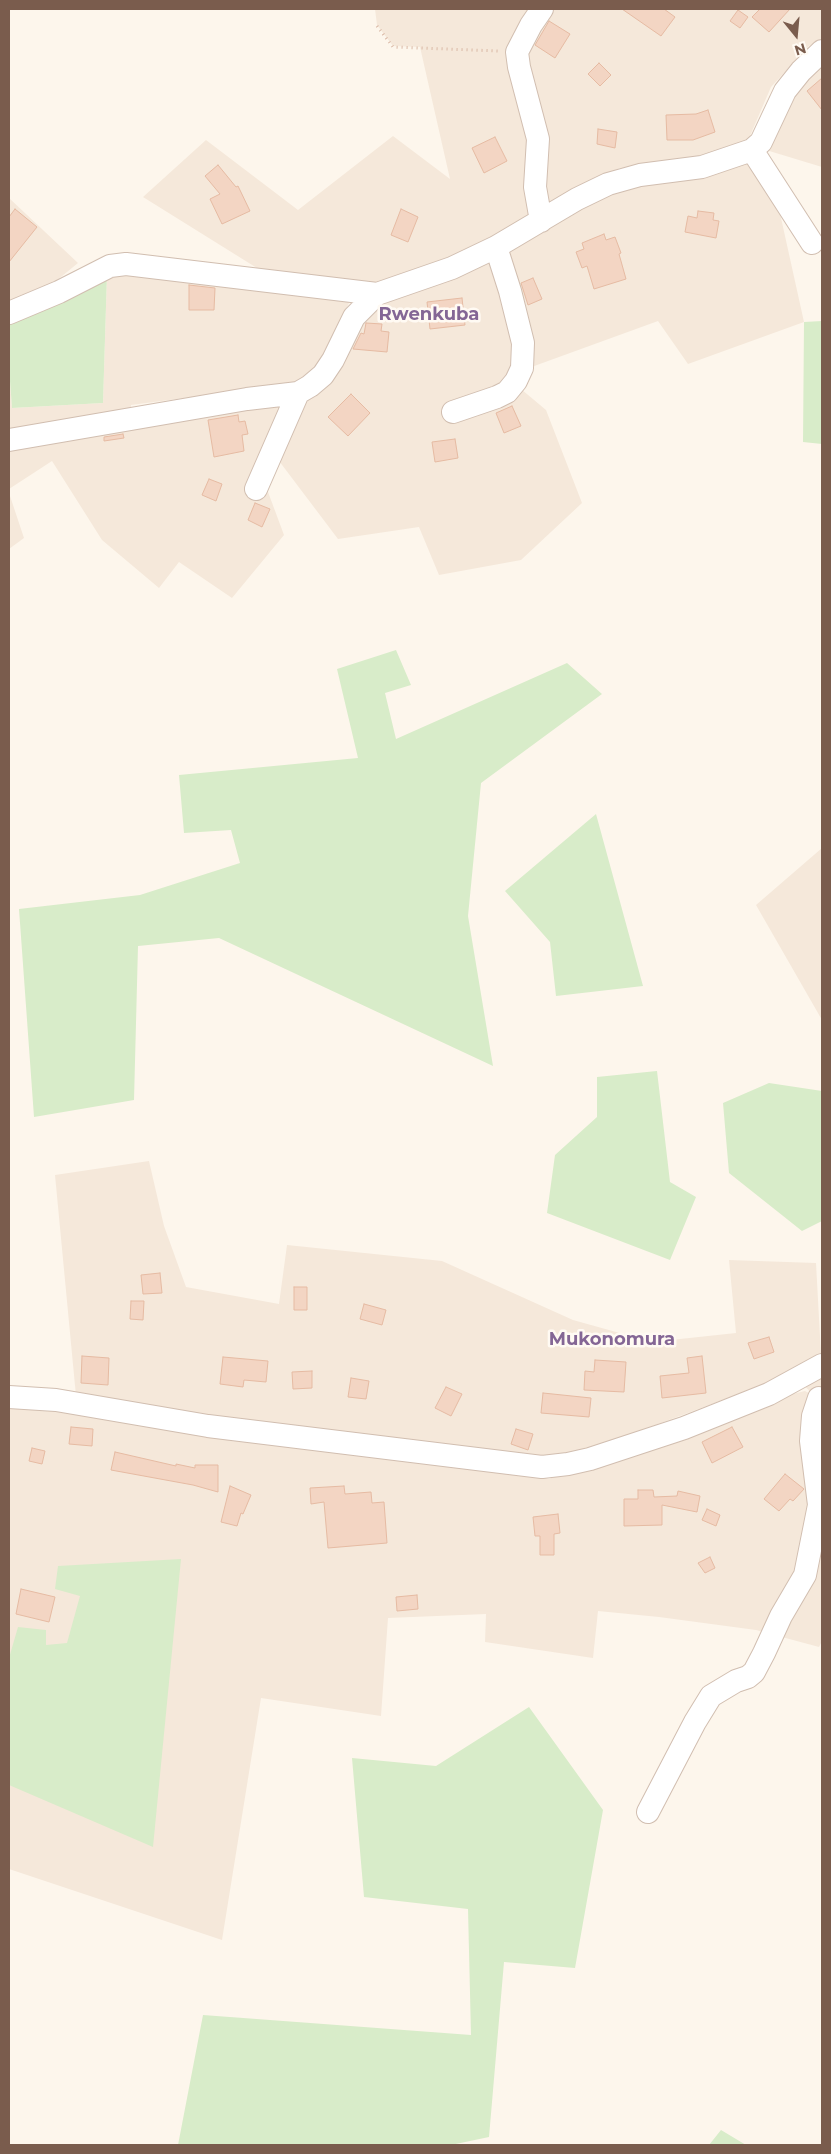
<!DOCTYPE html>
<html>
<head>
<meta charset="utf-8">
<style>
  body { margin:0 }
  #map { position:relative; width:831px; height:2154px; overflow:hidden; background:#fdf6ec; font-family:Montserrat,sans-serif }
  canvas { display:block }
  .frame { position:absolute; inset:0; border:10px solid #7a5c4d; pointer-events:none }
  .north { position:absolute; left:771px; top:10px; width:50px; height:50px; -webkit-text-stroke:4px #fffaf3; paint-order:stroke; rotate:163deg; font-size:14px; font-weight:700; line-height:20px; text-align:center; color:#7a5c4d }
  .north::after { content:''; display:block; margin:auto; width:18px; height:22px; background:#7a5c4d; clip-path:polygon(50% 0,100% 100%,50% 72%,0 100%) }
</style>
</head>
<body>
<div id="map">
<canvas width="831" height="2154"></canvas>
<div class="frame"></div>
<div class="north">N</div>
</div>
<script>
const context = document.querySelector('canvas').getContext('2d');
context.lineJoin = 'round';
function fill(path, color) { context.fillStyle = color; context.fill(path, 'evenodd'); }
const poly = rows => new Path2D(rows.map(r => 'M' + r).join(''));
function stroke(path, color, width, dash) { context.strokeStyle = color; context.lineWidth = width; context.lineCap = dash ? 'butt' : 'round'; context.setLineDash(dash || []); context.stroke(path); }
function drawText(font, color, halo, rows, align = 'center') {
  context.font = font + ' Montserrat,sans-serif'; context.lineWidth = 5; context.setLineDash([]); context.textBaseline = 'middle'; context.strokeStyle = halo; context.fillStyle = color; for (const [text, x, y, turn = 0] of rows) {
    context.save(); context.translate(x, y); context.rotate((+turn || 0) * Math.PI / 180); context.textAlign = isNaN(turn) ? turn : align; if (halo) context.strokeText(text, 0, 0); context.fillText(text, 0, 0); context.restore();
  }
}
fill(poly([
  [375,9,822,9,822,38,809,46,771,87,746,145,683,165,620,168,602,176,455,257,347,292,281,283,143,197,206,140,298,210,393,136,450,179,420,47,393,46,377,25],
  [822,57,822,167,766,150,804,322,688,364,658,321,515,373,515,384,546,410,582,503,521,560,439,575,419,527,338,539,270,449,258,465,284,535,232,598,179,562,159,588,102,540,52,461,9,489,9,368,12,408,103,403,107,274,195,277,350,301,317,367,298,383,131,405,131,414,295,396,330,378,356,315,367,303,377,295,456,275,611,190,637,180,682,181,765,150,782,98,817,60],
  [9,198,78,263,45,290,9,303],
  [9,493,24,538,9,549],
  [822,848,822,1020,756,905],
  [149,1161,164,1226,186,1287,279,1304,287,1245,442,1261,573,1320,652,1342,736,1333,729,1260,816,1263,821,1355,784,1377,554,1463,76,1396,55,1175],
  [822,1366,822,1641,819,1647,756,1630,659,1617,598,1611,593,1658,485,1642,486,1614,388,1618,381,1716,261,1698,222,1940,9,1869,9,1403,549,1479,612,1452,755,1403,805,1391,816,1397,799,1381]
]), '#f5e8da');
fill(poly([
  [107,274,103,403,12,408,9,368,9,305],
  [822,321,822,444,803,442,804,322],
  [396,650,411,685,385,693,396,739,567,663,602,694,481,783,468,916,493,1066,219,938,138,946,134,1100,34,1117,19,909,140,895,240,863,231,830,184,833,179,775,358,758,337,669],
  [596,814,643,986,556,996,550,942,505,891],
  [657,1071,670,1182,696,1197,670,1260,547,1213,555,1155,597,1117,597,1077],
  [769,1083,822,1091,822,1221,802,1231,729,1173,723,1103],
  [181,1559,153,1847,9,1785,9,1658,18,1627,46,1630,46,1645,67,1643,80,1596,55,1589,58,1566],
  [529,1707,603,1810,575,1968,504,1962,489,2137,451,2145,178,2145,203,2015,471,2035,468,1909,364,1897,352,1758,436,1766],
  [721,2130,746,2145,709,2145]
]), '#d8ecc9');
const building = poly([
  [622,9,664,9,675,17,661,36,622,9],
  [760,9,790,9,769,32,752,17,760,9],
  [738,10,748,17,740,28,730,21,738,10],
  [549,21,570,34,555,58,535,45,549,21],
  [599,63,611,75,600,86,588,74,599,63],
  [822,78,822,110,807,91,822,78],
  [708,110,715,132,693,140,667,140,666,115,696,114,708,110],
  [598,129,617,132,615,148,597,144,598,129],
  [495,137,507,161,484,173,472,148,495,137],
  [218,165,236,187,238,186,250,211,222,224,210,199,220,194,205,176,218,165],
  [15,209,37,227,9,262,9,217,15,209],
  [401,209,418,217,408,242,391,235,401,209],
  [698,211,714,213,713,220,719,221,716,238,685,232,688,216,697,218,698,211],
  [604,234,606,240,615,237,621,253,619,254,626,279,594,289,587,266,582,268,576,252,584,249,582,243,604,234],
  [533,278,542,299,528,305,521,283,533,278],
  [189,285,215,288,214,310,189,310,189,285],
  [462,298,465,325,430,329,427,302,462,298],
  [366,323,382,324,381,331,389,332,387,352,353,349,361,333,364,334,366,323],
  [351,394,370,413,348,436,328,417,351,394],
  [512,406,521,426,504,433,496,413,512,406],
  [238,415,239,422,245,421,248,434,242,435,244,451,214,457,208,420,238,415],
  [123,434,124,438,104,441,104,437,123,434],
  [455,439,458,458,435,462,432,442,455,439],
  [209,479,222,484,216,501,202,495,209,479],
  [255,503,270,509,262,527,248,520,255,503],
  [160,1273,162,1293,143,1294,141,1275,160,1273],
  [294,1287,307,1287,307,1310,294,1310,294,1287],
  [131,1301,144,1301,143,1320,130,1319,131,1301],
  [364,1304,386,1310,382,1325,360,1319,364,1304],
  [769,1337,774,1352,754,1359,748,1343,769,1337],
  [82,1356,109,1358,108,1385,81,1383,82,1356],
  [702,1356,706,1393,662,1398,660,1376,689,1373,687,1358,702,1356],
  [223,1357,268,1361,266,1382,244,1380,243,1387,220,1384,223,1357],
  [595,1360,626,1362,624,1392,584,1390,585,1371,594,1372,595,1360],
  [312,1371,312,1388,293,1389,292,1372,312,1371],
  [351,1378,369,1381,366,1399,348,1397,351,1378],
  [446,1387,462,1394,451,1416,435,1408,446,1387],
  [543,1393,591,1398,589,1417,541,1413,543,1393],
  [71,1427,93,1429,92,1446,69,1444,71,1427],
  [732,1427,743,1447,712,1463,702,1442,732,1427],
  [516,1429,533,1434,528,1450,511,1444,516,1429],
  [32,1448,45,1451,42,1464,29,1461,32,1448],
  [115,1452,176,1466,176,1464,195,1468,195,1465,218,1465,218,1492,193,1485,111,1470,115,1452],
  [785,1474,804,1489,793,1501,790,1499,779,1511,764,1499,785,1474],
  [230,1486,251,1495,243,1514,241,1513,237,1526,221,1522,230,1486],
  [344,1486,345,1494,371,1492,372,1503,384,1502,387,1543,328,1548,324,1502,311,1504,310,1488,344,1486],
  [638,1490,653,1490,654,1497,677,1496,678,1491,700,1496,697,1512,662,1505,662,1525,624,1526,624,1499,638,1499,638,1490],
  [707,1509,720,1515,716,1526,702,1520,707,1509],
  [558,1514,560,1533,554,1534,554,1555,540,1555,540,1536,535,1536,533,1517,558,1514],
  [710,1557,715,1568,705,1573,698,1563,710,1557],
  [21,1589,55,1597,49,1622,16,1614,21,1589],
  [417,1595,418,1609,397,1611,396,1597,417,1595]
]);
fill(building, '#f3d5c3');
stroke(building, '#e6bba3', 1);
const minor = poly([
  [752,150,812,243],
  [541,221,535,187,538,139,519,67,517,52,531,25,542,9],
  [9,313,59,292,110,266,126,264,377,294],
  [453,412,497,397,507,392,516,381,522,368,523,343,510,291,496,247],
  [9,440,247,399,298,393,310,386,323,375,333,360,354,317,377,294,452,268,496,247,577,199,608,184,640,175,702,167,752,150,761,142,785,91,801,71,822,51],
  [256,489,298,393],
  [9,1397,56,1400,208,1426,542,1467,568,1464,590,1459,684,1428,769,1394,822,1365],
  [648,1812,695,1722,711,1696,736,1681,748,1677,754,1672,764,1653,781,1616,805,1575,819,1505,811,1441,813,1416,819,1398]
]);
stroke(minor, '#d1beb0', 24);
stroke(poly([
  [377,26,393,47,499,51]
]), '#d9b8a5', 3, [1, 4]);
stroke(minor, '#fff', 22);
drawText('bold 18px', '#846695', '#fffaf3', [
  ["Rwenkuba",429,315],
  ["Mukonomura",612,1340]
]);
</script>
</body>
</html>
